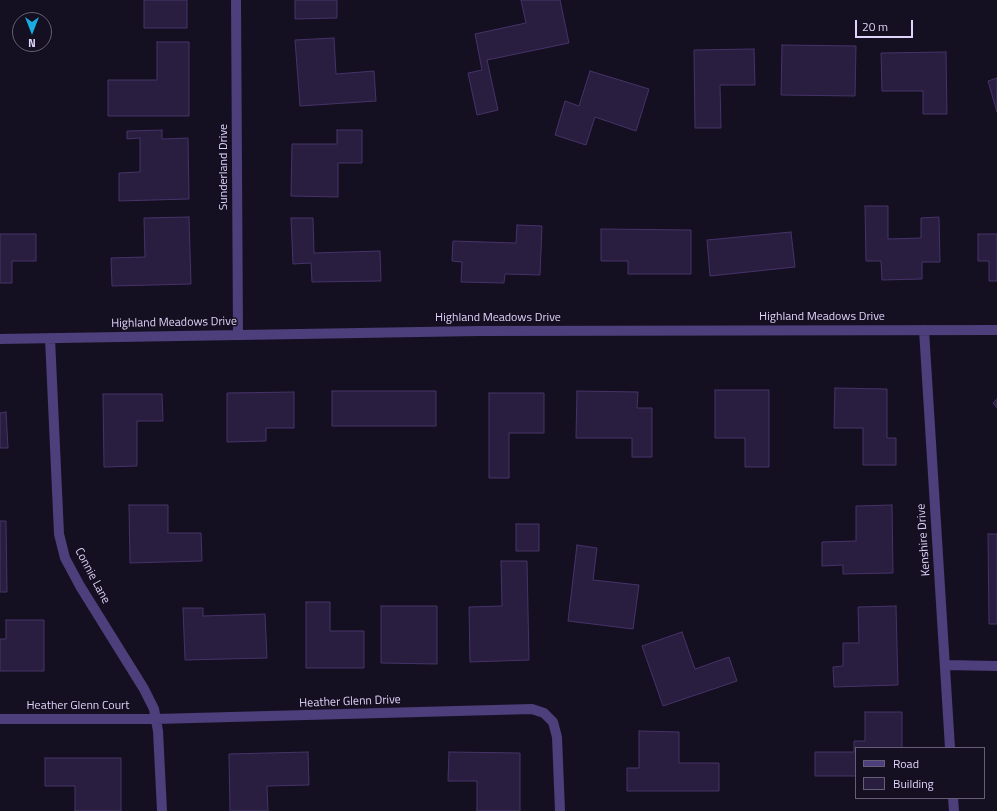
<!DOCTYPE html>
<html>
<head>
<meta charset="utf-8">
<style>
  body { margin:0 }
  #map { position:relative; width:997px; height:811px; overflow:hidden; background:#151021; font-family:"Titillium Web",sans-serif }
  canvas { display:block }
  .legend { position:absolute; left:855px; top:747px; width:130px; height:52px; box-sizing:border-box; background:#151021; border:1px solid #665e78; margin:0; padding:5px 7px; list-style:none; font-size:12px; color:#dfd4fb }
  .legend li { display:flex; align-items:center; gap:8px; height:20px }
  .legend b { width:20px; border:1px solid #665e78 }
  .north { position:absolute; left:12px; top:12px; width:40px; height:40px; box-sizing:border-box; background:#151021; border:1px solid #665e78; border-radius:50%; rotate:180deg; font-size:11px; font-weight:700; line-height:16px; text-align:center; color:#dfd4fb }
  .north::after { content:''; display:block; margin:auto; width:14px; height:18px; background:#18ace3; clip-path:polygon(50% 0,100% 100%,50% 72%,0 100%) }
  .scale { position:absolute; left:855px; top:20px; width:58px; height:18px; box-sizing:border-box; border:2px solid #dfd4fb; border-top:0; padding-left:5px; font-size:12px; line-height:14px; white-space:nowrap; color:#dfd4fb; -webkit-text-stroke:3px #151021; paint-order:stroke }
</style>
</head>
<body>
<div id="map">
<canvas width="997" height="811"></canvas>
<ul class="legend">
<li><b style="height:5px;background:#4c3f7b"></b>Road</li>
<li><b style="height:11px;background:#2a1e40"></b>Building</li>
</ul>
<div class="north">N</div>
<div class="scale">20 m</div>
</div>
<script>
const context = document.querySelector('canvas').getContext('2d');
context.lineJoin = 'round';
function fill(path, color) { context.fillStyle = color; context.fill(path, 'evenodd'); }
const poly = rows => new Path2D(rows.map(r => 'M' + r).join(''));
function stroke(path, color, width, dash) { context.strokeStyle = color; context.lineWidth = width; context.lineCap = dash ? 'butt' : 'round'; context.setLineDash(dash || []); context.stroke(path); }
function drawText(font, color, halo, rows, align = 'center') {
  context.font = font + ' "Titillium Web",sans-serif'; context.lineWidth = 3; context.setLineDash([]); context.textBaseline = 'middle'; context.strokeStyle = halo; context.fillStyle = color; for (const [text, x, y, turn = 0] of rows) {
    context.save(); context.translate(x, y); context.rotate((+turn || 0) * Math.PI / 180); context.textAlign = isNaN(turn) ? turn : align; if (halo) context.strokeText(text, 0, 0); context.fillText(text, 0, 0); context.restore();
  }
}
const building = poly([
  [144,0,187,0,187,28,144,28,144,0],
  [295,0,337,0,337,18,295,19,295,0],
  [521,0,560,0,569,43,487,60,498,110,477,115,468,73,482,70,475,34,526,23,521,0],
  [334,38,336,74,374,71,376,101,300,106,295,40,334,38],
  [157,42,189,42,189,116,108,116,108,80,157,80,157,42],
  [782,45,856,46,855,96,781,95,782,45],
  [754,49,755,85,720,85,721,128,695,128,694,50,754,49],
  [946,52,947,114,923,114,923,91,882,91,881,53,946,52],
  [590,71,649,89,636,131,595,117,586,145,555,135,565,101,579,106,590,71],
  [997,78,997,112,988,81,997,78],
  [162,130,162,139,188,138,189,199,119,201,119,173,140,172,140,138,127,139,127,131,162,130],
  [337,130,362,130,362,163,338,163,338,197,291,196,292,144,337,144,337,130],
  [865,206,888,206,888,239,921,238,921,218,939,217,940,262,922,262,922,279,882,280,881,261,866,261,865,206],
  [189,217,191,284,112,286,111,258,145,257,144,218,189,217],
  [291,218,313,218,314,253,380,251,381,281,312,282,311,263,293,264,291,218],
  [517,225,542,226,540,275,505,274,504,283,461,282,462,262,452,261,453,241,516,243,517,225],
  [601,229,691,230,691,274,628,274,628,261,601,261,601,229],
  [791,232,795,267,710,276,707,240,791,232],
  [0,234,36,234,36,261,12,261,12,283,0,283,0,234],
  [978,234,997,234,997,281,989,281,989,261,978,261,978,234],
  [835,388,887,389,887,438,896,438,896,465,863,465,863,428,834,428,835,388],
  [715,390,769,390,769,467,745,467,745,438,715,438,715,390],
  [332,391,436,391,436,426,332,426,332,391],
  [577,391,638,392,637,408,652,408,652,457,632,457,632,438,576,438,577,391],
  [294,392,294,428,266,428,266,441,227,442,227,393,294,392],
  [489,393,544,393,544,433,509,433,509,478,489,478,489,393],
  [103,394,162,394,163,421,137,421,137,466,104,467,103,394],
  [997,399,997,408,993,403,997,399],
  [6,412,8,448,0,448,0,413,6,412],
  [129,505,168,505,168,533,201,533,202,561,130,563,129,505],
  [892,505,893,573,843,574,843,565,822,566,822,542,856,541,856,506,892,505],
  [0,521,6,521,7,592,0,592,0,521],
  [516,524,539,524,539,551,516,551,516,524],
  [988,534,997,534,997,624,989,624,988,534],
  [577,545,597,548,593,580,639,585,633,629,568,621,577,545],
  [501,561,527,561,529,660,470,662,469,607,502,606,501,561],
  [306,602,330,602,330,631,364,631,364,668,306,668,306,602],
  [381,606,437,606,437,664,381,663,381,606],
  [896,606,898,685,834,687,833,667,843,666,843,643,859,643,858,607,896,606],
  [183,608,203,608,203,616,265,614,267,658,185,660,183,608],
  [6,620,44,620,44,671,0,671,0,639,6,639,6,620],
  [682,632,695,669,729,657,737,681,663,706,642,646,682,632],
  [865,712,902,712,902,748,856,748,856,776,815,776,815,752,854,752,854,741,865,741,865,712],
  [639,731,679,732,679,763,719,763,719,791,627,791,627,768,639,768,639,731],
  [308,752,309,785,267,786,268,811,230,811,229,754,308,752],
  [449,752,520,753,520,811,477,811,477,781,448,781,449,752],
  [45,758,121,758,121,811,75,811,75,786,45,786,45,758]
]);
fill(building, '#2a1e40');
stroke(building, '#463269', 1);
stroke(poly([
  [236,0,238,335],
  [924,330,950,748],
  [50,338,59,534,65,558,80,586,144,689,154,709,158,731,162,811],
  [0,339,479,331,997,330],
  [945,665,997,666],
  [0,719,156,719,532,709,544,713,553,722,557,737,560,811],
  [953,798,954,811]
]), '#4c3f7b', 10);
drawText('12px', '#dfd4fb', '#151021', [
  ["Sunderland Drive",224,167,-90],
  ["Highland Meadows Drive",822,317],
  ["Highland Meadows Drive",498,318],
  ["Highland Meadows Drive",174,323,-1],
  ["Kenshire Drive",924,540,-94],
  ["Connie Lane",92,576,62],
  ["Heather Glenn Drive",350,702,-2],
  ["Heather Glenn Court",78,706]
]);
</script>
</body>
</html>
